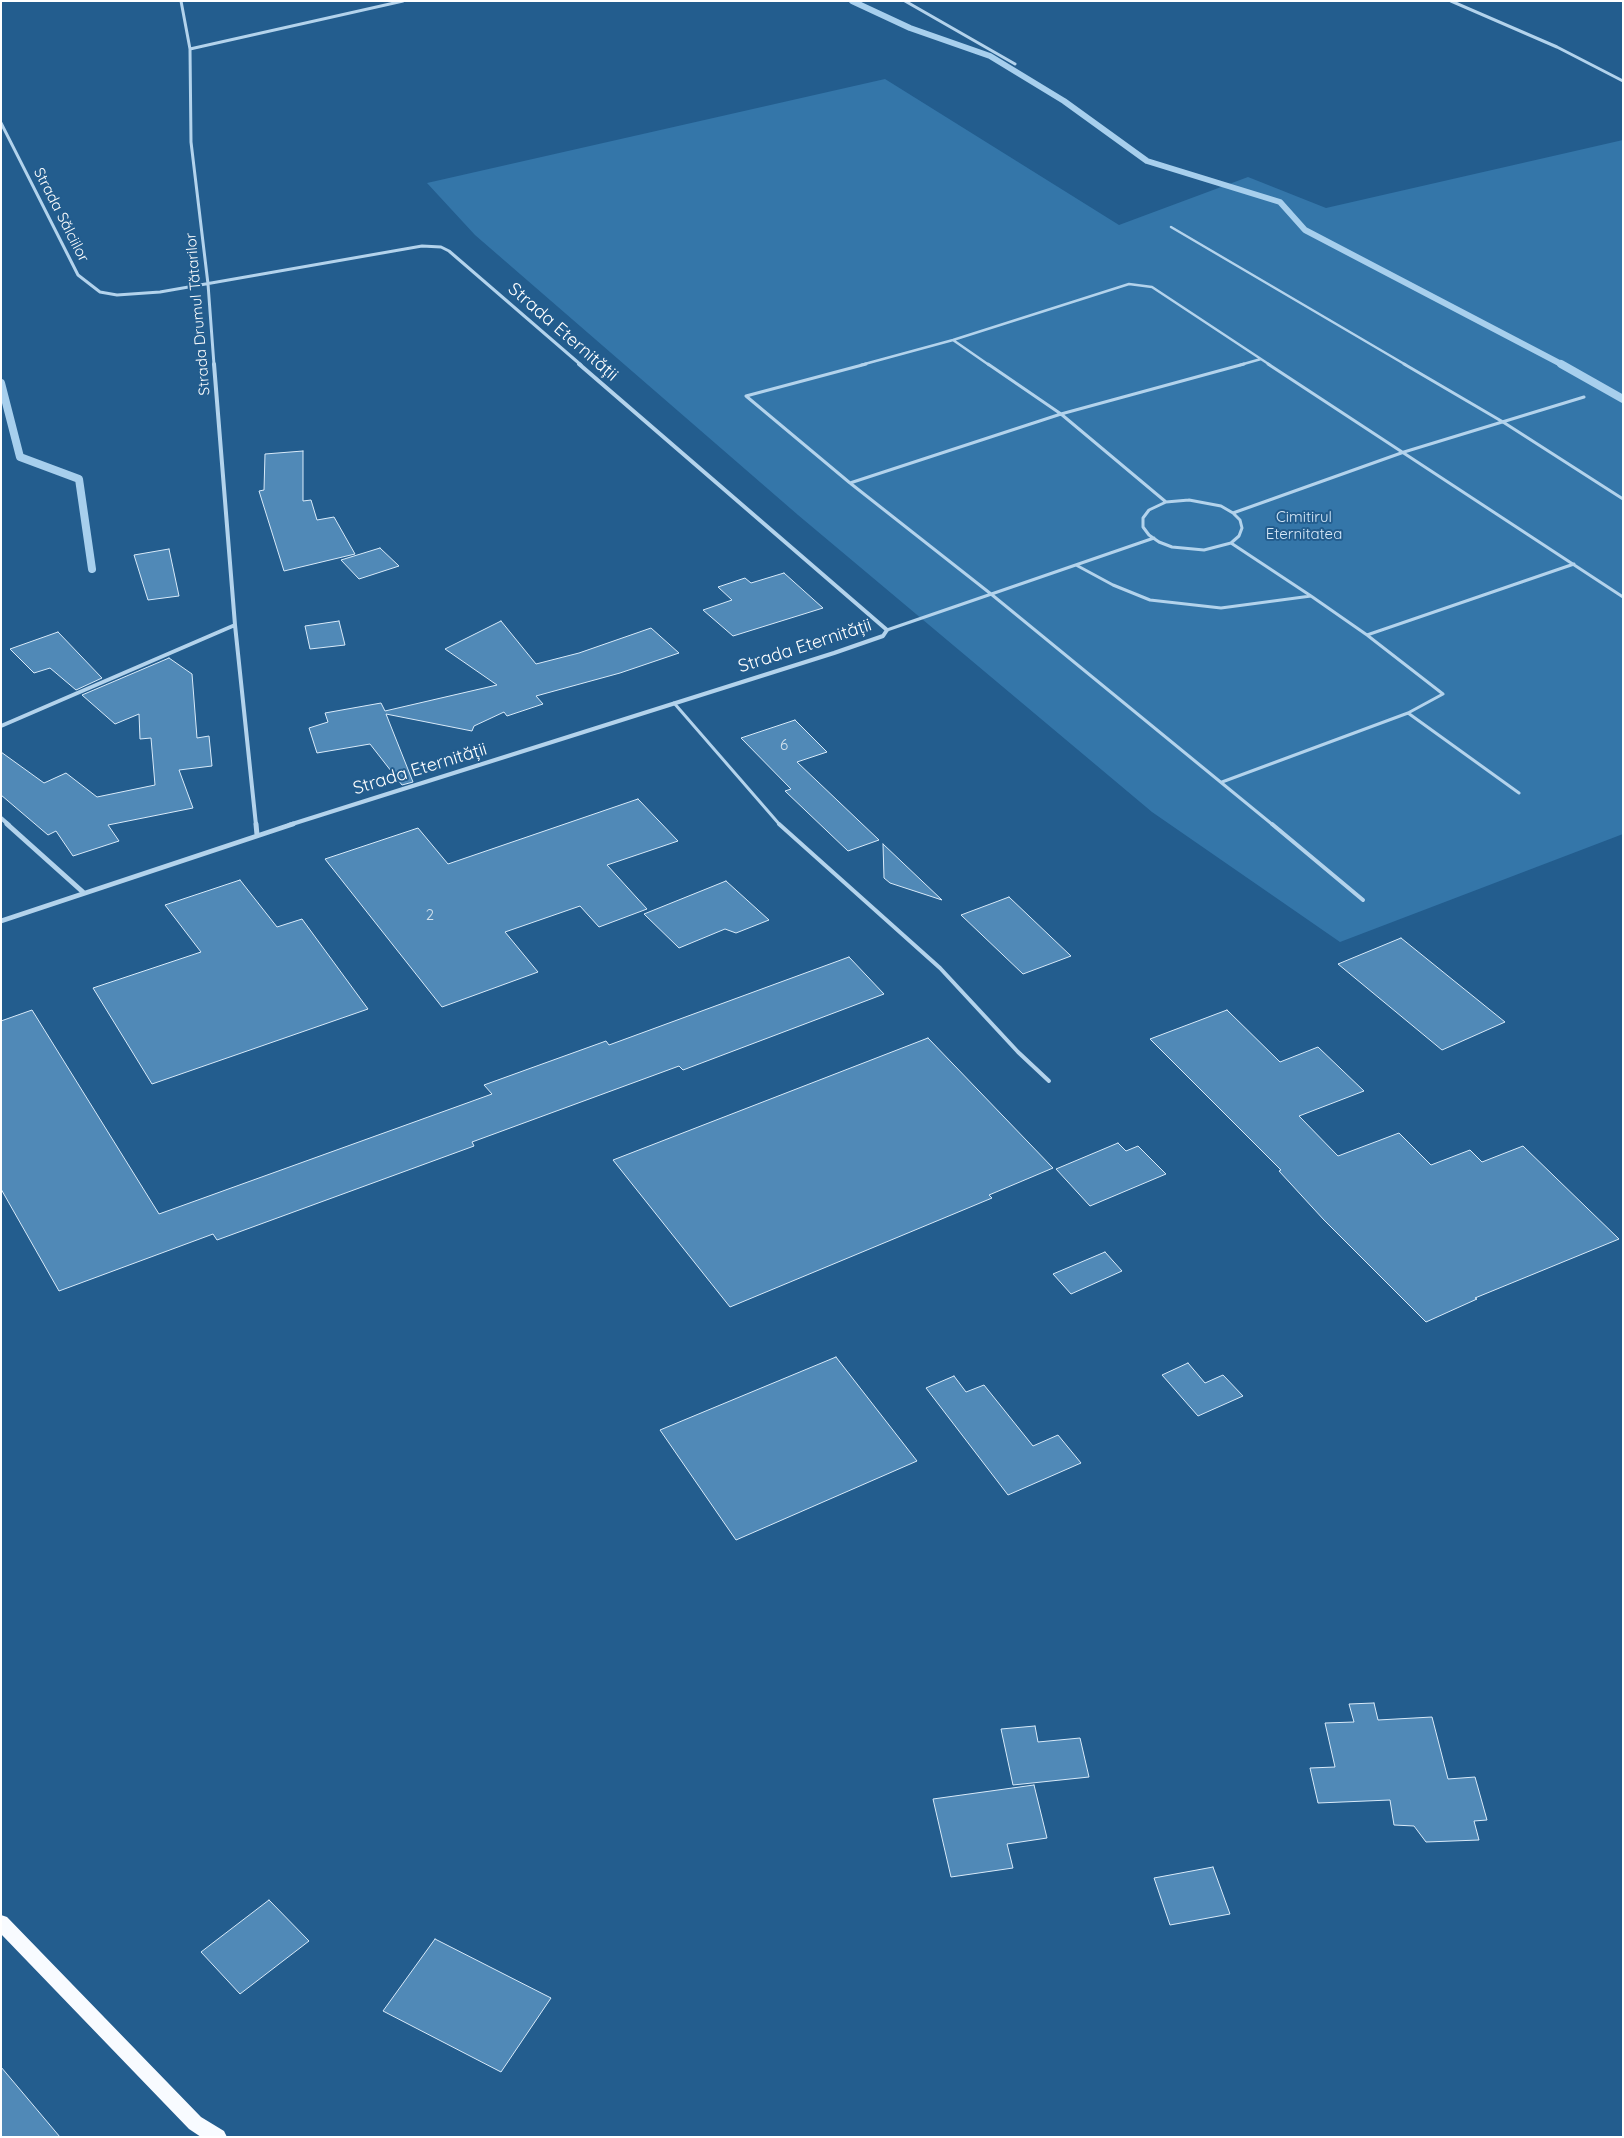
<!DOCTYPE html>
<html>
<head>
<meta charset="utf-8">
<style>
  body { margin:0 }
  #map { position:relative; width:1624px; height:2138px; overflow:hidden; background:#235d8e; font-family:Quicksand,sans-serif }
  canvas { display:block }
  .frame { position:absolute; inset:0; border:2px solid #fff; pointer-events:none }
</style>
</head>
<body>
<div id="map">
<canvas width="1624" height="2138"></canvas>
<div class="frame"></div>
</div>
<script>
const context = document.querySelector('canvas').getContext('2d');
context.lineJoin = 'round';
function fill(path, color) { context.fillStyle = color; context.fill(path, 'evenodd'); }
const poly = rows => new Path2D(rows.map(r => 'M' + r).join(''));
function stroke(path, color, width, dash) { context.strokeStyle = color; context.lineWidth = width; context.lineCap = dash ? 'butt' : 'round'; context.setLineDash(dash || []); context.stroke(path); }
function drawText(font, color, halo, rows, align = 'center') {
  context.font = font + ' Quicksand,sans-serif'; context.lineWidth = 4; context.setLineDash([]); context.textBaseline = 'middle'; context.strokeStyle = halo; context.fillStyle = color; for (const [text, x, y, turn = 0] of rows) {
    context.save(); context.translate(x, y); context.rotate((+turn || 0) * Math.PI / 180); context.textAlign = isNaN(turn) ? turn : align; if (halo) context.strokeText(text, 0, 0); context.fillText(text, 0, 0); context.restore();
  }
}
fill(poly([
  [885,79,1119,225,1248,177,1326,208,1623,140,1623,834,1340,942,1152,812,798,515,475,235,427,183]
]), '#3476a9');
stroke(poly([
  [852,1,910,28,990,56,1064,101,1147,161,1280,202,1305,230,1563,365]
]), '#a7cfed', 6);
stroke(poly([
  [1561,364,1623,399],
  [1,383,20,457,79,479,92,569]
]), '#a7cfed', 8);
const building = poly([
  [303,451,303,501,311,500,317,520,334,517,355,554,284,571,259,491,264,490,265,454,303,451],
  [380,548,399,566,359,579,341,560,380,548],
  [169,549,179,596,148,600,134,555,169,549],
  [784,573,823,608,733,636,703,610,732,600,718,587,745,578,751,583,784,573],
  [339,621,345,645,310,649,305,626,339,621],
  [501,621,536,664,579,653,651,628,679,653,620,673,536,696,543,704,507,716,504,712,474,726,472,731,386,714,413,782,402,785,370,744,317,753,309,728,328,722,325,713,381,703,385,711,497,685,445,649,501,621],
  [58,632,102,678,76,690,50,668,34,673,10,649,58,632],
  [169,658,192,674,197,738,209,736,212,766,179,770,193,808,108,825,119,841,73,856,56,831,48,835,1,795,1,752,44,783,66,773,97,797,155,785,151,738,140,739,139,714,115,724,82,695,169,658],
  [795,720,827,752,797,762,879,840,848,851,785,791,791,789,741,738,795,720],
  [638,799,678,841,607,865,647,909,599,927,580,906,505,932,538,972,442,1007,325,859,418,828,448,864,638,799],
  [883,844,942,900,890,883,884,878,883,844],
  [240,880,277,927,302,919,368,1009,152,1084,93,988,201,952,165,905,240,880],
  [726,881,769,920,736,933,725,929,679,948,644,914,726,881],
  [1009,897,1071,956,1023,974,961,915,1009,897],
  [1401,938,1505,1022,1442,1050,1338,964,1401,938],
  [849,957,884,994,683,1070,679,1066,472,1142,474,1146,217,1240,213,1234,59,1291,1,1189,1,1021,32,1010,159,1214,492,1094,484,1085,606,1041,609,1045,849,957],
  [1227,1010,1280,1062,1318,1047,1364,1091,1299,1116,1338,1156,1399,1133,1431,1165,1470,1150,1482,1162,1523,1146,1619,1239,1475,1298,1477,1299,1426,1322,1324,1220,1279,1171,1281,1170,1150,1039,1227,1010],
  [928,1038,1053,1168,989,1195,992,1198,730,1307,613,1160,928,1038],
  [1118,1143,1126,1151,1138,1146,1166,1174,1090,1206,1056,1169,1118,1143],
  [1105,1252,1122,1271,1071,1294,1053,1274,1105,1252],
  [836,1357,917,1461,736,1540,660,1430,836,1357],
  [1188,1363,1205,1383,1223,1375,1243,1396,1198,1416,1162,1375,1188,1363],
  [954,1376,966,1392,984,1385,1033,1446,1058,1435,1081,1463,1008,1495,926,1388,954,1376],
  [1374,1703,1378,1720,1432,1717,1448,1779,1475,1777,1487,1820,1474,1821,1479,1840,1426,1842,1414,1826,1394,1825,1390,1800,1318,1803,1310,1768,1335,1767,1325,1723,1354,1722,1349,1704,1374,1703],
  [1035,1726,1038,1742,1080,1738,1089,1777,1013,1785,1001,1729,1035,1726],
  [1034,1785,1047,1838,1007,1844,1013,1868,951,1877,933,1799,1034,1785],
  [1213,1867,1230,1914,1170,1925,1154,1878,1213,1867],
  [269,1900,309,1941,240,1994,201,1952,269,1900],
  [435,1939,551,1998,501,2072,383,2011,435,1939],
  [1,2067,60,2137,1,2137,1,2067]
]);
fill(building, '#5089b7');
stroke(building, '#d8eaf9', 1);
stroke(poly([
  [1171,227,1406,365],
  [953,340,989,365],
  [861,365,953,340,1129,284,1152,287,1270,365],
  [1240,365,1261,359]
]), '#b3d3ec', 2.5);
stroke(poly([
  [866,364,746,396,850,483,991,594,1273,825],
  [988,364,1061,414,1166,502],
  [1268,364,1623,597],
  [1404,364,1503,422,1623,499],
  [850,483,1061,414,1244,364],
  [1189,500,1221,506,1233,513,1240,520,1242,528,1239,536,1231,543,1204,550,1172,547,1159,542,1149,535,1143,527,1143,518,1149,510,1166,502,1189,500],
  [1233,513,1404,452,1584,397],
  [1076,565,1113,585,1150,600,1221,608,1311,596,1231,543],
  [887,630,1154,538],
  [1367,635,1574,564],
  [674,703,780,825],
  [1408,713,1519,793],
  [1222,782,1408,713,1443,694,1367,635,1311,596]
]), '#b3d3ec', 3);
stroke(poly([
  [779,824,940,968,1018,1052,1049,1081],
  [1272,824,1363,900]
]), '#b3d3ec', 4);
stroke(poly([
  [181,1,190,49,191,142,208,284,214,365],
  [905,1,1015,64],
  [1451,1,1557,47,1623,81],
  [190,49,403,1],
  [1,123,78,275,100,292,117,295,160,292,422,246,441,247,449,251,581,365]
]), '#b3d3ec', 3);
stroke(poly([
  [214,364,235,625,256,825],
  [1,726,235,625],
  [1,818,9,825],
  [289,825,834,653,883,636,887,630,579,364]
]), '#b3d3ec', 4);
stroke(poly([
  [7,824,84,893],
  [256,824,257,835],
  [1,921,293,824]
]), '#b3d3ec', 5);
fill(poly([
  [1,1915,7,1917,201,2117,224,2131,227,2137,201,2137,189,2129,1,1934,1,1915]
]), '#f8fbff');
drawText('15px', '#fff', '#235d8e', [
  ["Strada Sălciilor",61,215,63],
  ["Strada Drumul Tătarilor",198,314,-95]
]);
drawText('15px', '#d8eaf9', '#235d8e', [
  ["Cimitirul",1304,517],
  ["Eternitatea",1304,534]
]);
drawText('15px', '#d3e2ed', null, [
  ["6",784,745],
  ["2",430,915]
]);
drawText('18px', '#fff', '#235d8e', [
  ["Strada Eternității",563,332,41],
  ["Strada Eternității",805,646,-18],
  ["Strada Eternității",420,769,-17]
]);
</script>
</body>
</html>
